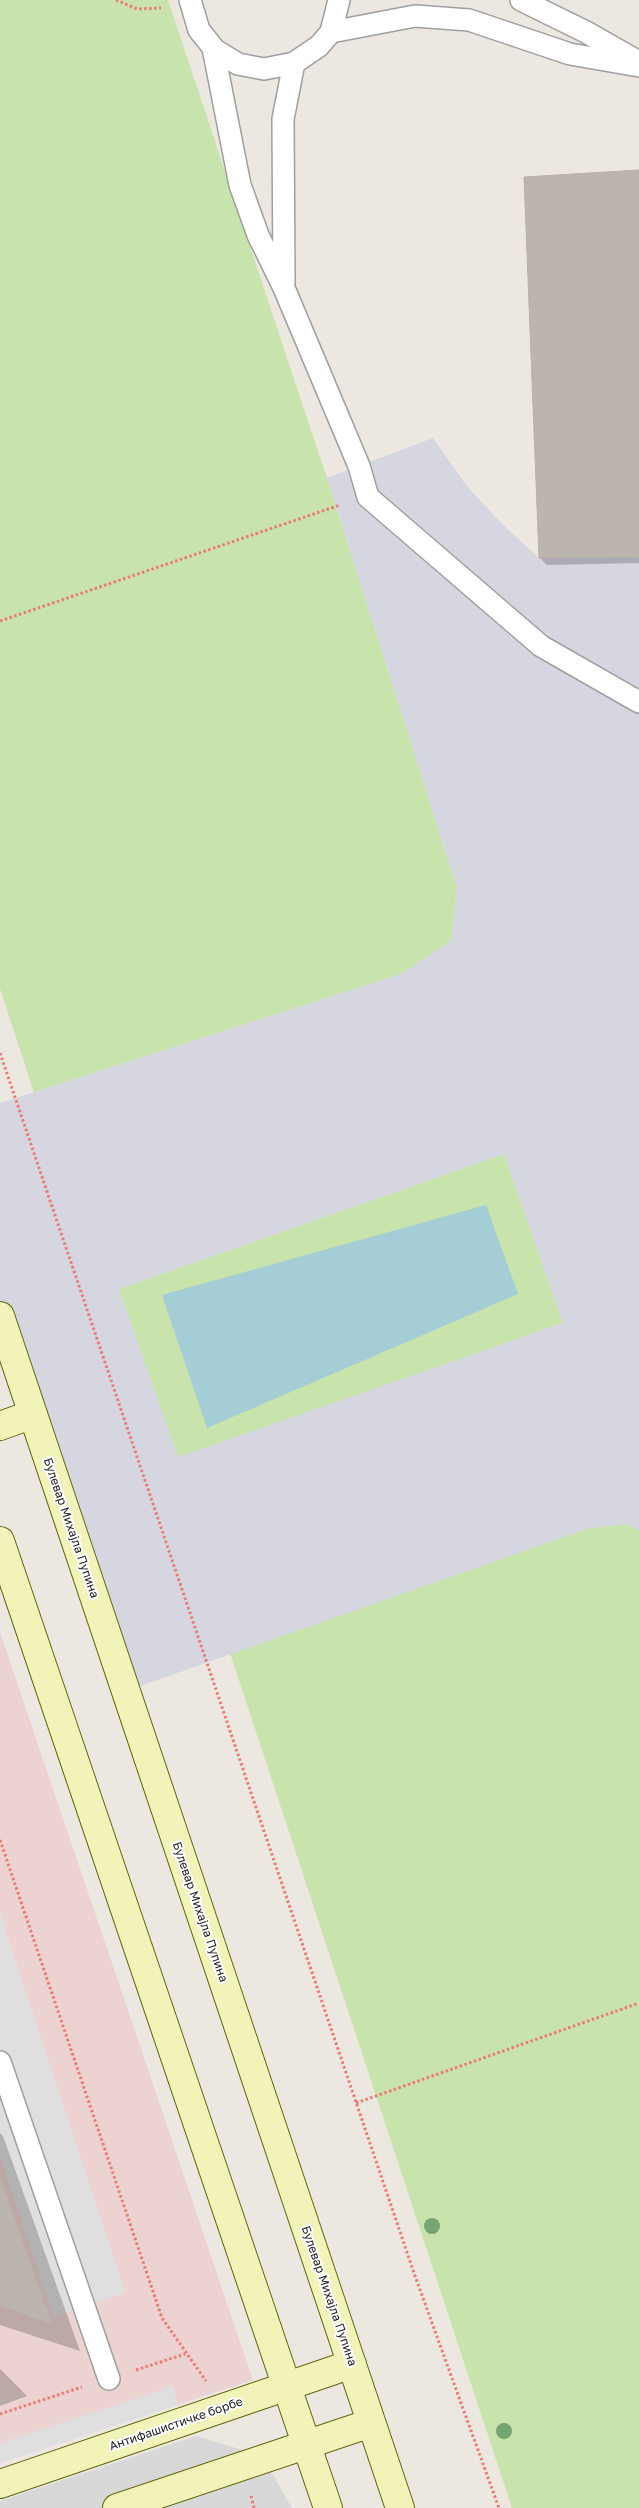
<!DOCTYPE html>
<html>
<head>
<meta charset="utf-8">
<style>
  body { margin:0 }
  canvas { display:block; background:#ece8e1 }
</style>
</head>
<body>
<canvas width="639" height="2508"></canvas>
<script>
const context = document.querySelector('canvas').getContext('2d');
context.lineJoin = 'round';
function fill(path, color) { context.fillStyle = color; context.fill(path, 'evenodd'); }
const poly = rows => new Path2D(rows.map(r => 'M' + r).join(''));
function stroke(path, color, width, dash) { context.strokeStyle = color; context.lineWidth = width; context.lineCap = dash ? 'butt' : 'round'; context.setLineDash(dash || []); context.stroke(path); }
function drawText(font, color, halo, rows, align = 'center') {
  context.font = font + ' "Golos Text",sans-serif'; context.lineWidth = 4; context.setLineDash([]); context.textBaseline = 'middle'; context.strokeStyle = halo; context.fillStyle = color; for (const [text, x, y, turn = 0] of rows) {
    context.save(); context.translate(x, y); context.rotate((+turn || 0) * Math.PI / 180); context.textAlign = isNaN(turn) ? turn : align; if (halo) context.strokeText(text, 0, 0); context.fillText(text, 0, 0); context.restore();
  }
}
fill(poly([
  [196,2436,262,2456,292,2508,0,2508,0,2501]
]), '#d9d8d8');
fill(poly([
  [0,1632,253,2380,0,2463]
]), '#ecd2d1');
fill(poly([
  [0,0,168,0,327,478,457,888,451,941,401,974,34,1092,0,989],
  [504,1154,563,1323,178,1458,119,1289],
  [627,1524,639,1531,639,2508,512,2508,230,1653,590,1528]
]), '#c8e3ab');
fill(poly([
  [0,1913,126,2293,54,2317,0,2156],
  [173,2386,178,2405,0,2463,0,2443]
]), '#dfdfdf');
fill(poly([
  [433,438,466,485,501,523,539,558,639,557,639,1531,627,1524,590,1528,126,1691,0,1306,0,1103,401,974,451,941,457,888,327,478],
  [504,1154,563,1323,178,1457,119,1289]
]), '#d6d6e1');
fill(poly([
  [486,1205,518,1294,207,1428,162,1295]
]), '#a5cdd6');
fill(poly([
  [639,171,639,563,547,565,540,558],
  [0,2133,3,2136,80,2351,0,2325],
  [0,2369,27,2396,0,2406]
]), '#0003');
const building = poly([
  [639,170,639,557,539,558,524,177,639,170],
  [0,2177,13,2214,52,2324,0,2306,0,2177]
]);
fill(building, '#bcb4af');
stroke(building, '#bcafa5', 1);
const lane = poly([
  [190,0,199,30,215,50,238,64,264,69,294,63,319,46,331,32,339,0],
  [521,0,586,32,637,61],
  [331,32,415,16,469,20,570,54,639,66],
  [213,48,240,185,258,235,284,288,359,466,368,497,541,646,639,702],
  [284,283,283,119,294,63],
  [0,2062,109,2379]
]);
const secondary = poly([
  [0,1316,400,2508],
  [0,1426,33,1414],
  [0,1541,328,2508],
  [0,2484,352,2364],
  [117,2508,371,2423]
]);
stroke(lane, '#9f9f9f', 24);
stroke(secondary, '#60670d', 30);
stroke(poly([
  [116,0,137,9,161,8],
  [0,621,340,505],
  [0,1053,414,2273,499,2508],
  [0,1840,162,2318,206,2381],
  [356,2103,639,2003],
  [136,2370,185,2354],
  [0,2414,82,2387],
  [251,2496,254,2508]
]), '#ed7a71', 3, [2.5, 2.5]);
stroke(lane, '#fff', 21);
stroke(secondary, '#f2f3b8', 28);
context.fillStyle = '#75a572';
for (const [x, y] of [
  [432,2226],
  [504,2431]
]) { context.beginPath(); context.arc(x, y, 8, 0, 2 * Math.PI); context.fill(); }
drawText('12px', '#1b1b1b', '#fff', [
  ["Булевар Михајла Пупина",71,1528,71],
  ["Булевар Михајла Пупина",200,1912,71],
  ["Булевар Михајла Пупина",329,2296,71],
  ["Антифашистичке борбе",176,2424,-19]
]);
</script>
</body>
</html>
